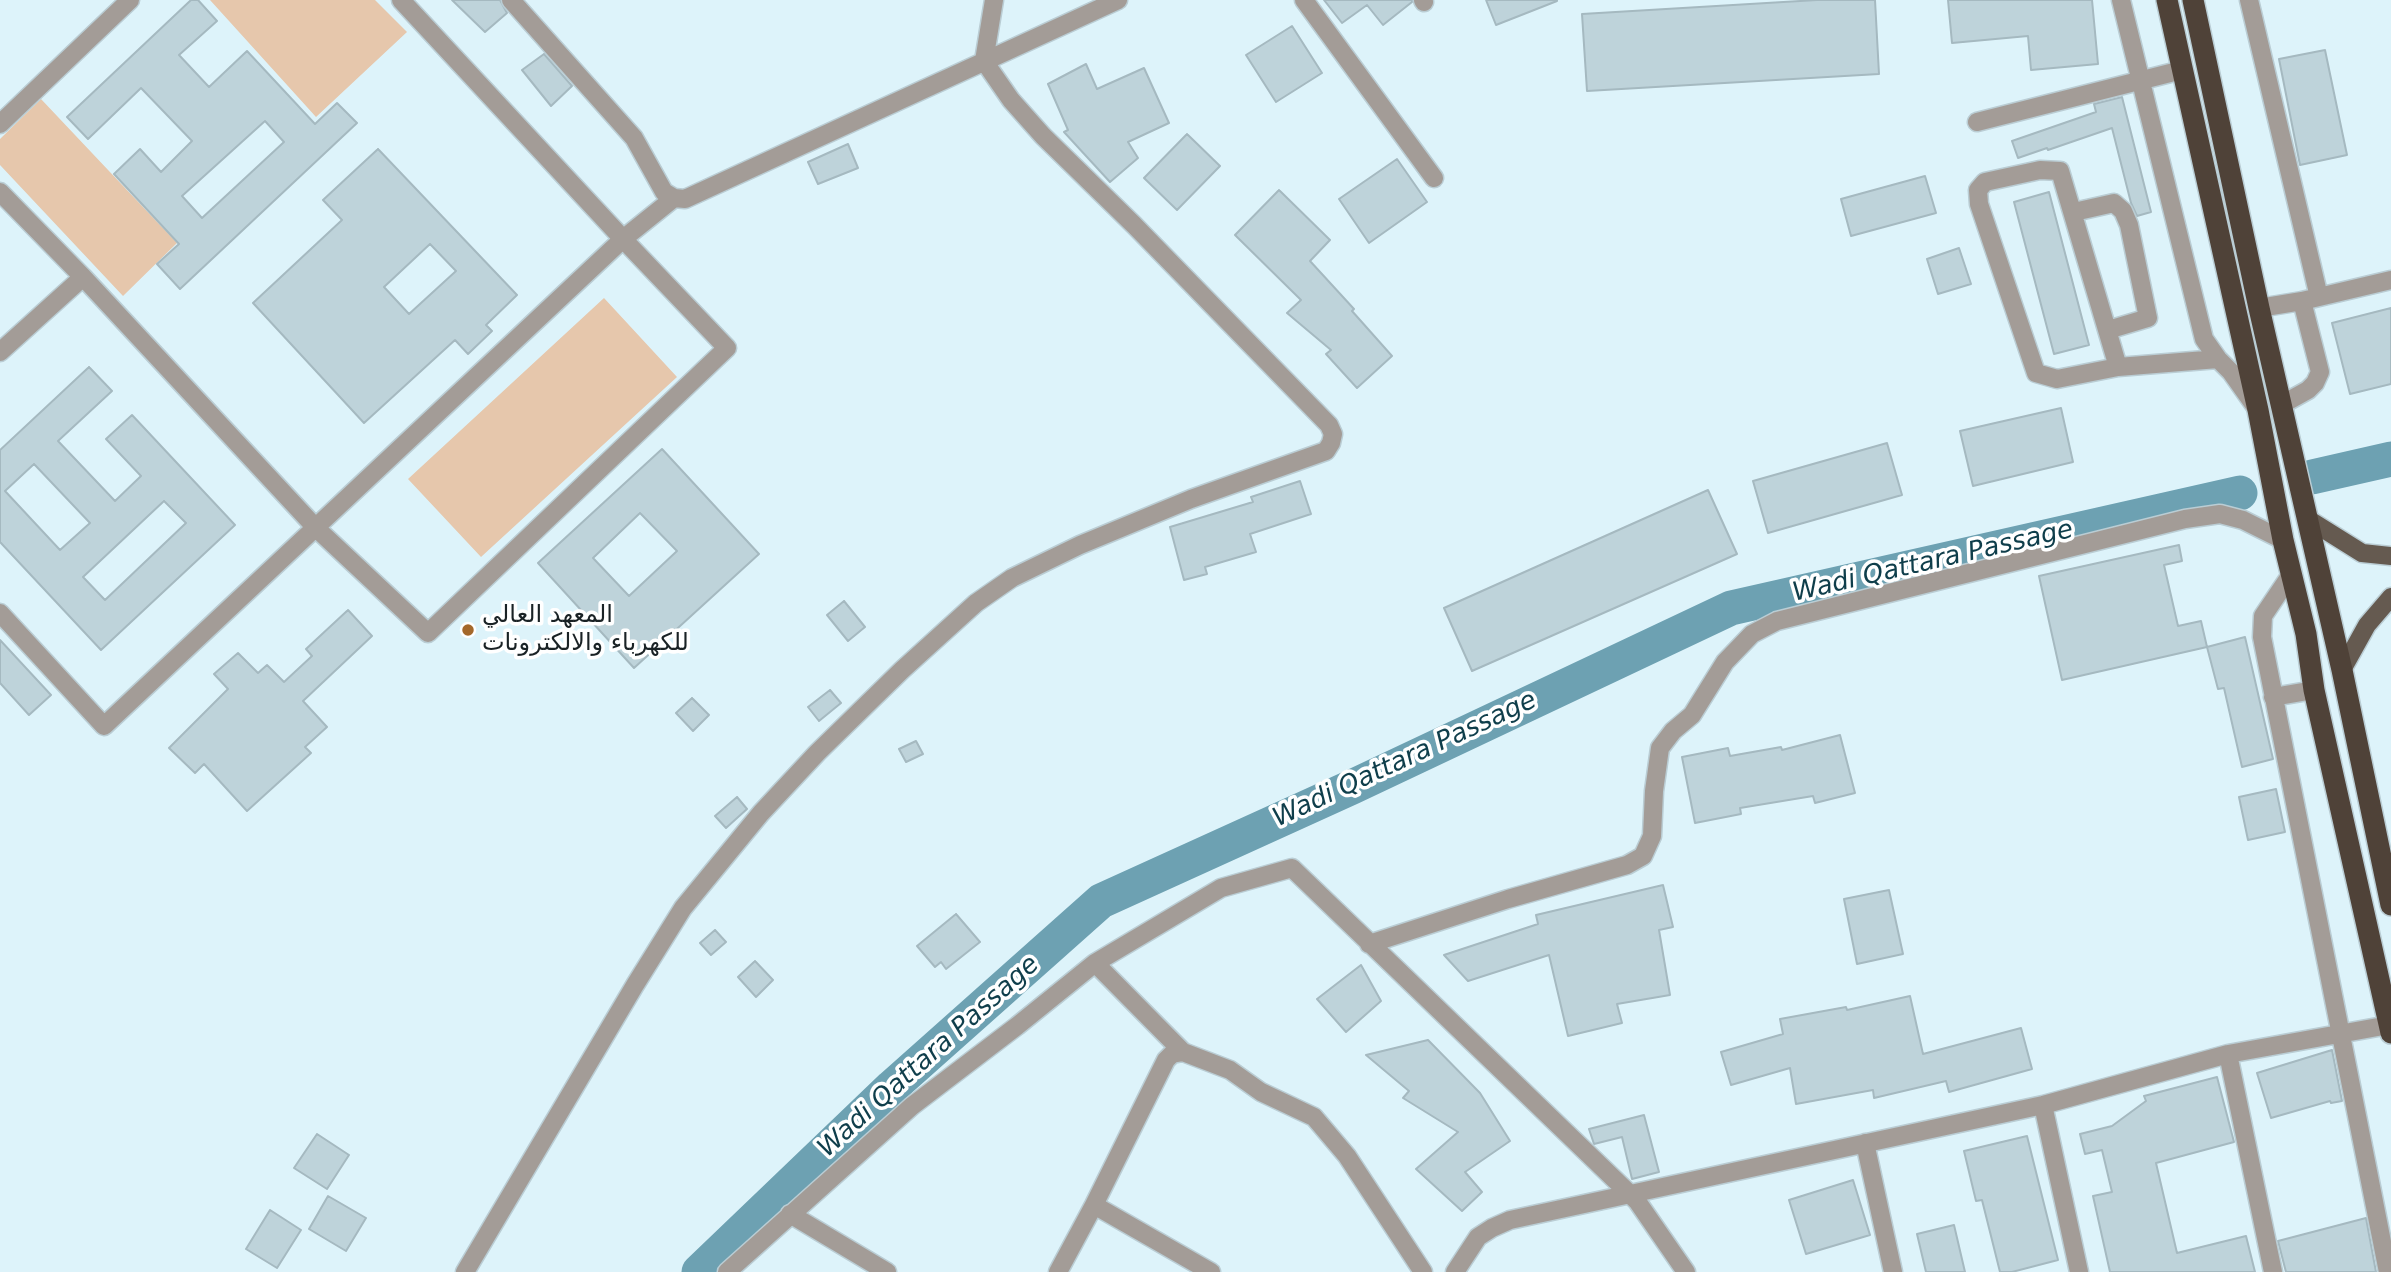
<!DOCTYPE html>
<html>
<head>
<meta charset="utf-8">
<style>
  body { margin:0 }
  canvas { display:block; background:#ddf3fa }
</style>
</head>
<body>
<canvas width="2391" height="1272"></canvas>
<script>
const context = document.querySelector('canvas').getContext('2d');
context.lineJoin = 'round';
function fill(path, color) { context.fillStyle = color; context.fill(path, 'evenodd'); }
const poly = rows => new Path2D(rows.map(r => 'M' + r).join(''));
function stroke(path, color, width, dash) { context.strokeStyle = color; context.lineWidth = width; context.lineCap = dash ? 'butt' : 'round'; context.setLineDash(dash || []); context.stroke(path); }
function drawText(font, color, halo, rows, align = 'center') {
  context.font = font + ' "DejaVu Sans","Noto Sans Arabic",sans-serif'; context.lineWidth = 7; context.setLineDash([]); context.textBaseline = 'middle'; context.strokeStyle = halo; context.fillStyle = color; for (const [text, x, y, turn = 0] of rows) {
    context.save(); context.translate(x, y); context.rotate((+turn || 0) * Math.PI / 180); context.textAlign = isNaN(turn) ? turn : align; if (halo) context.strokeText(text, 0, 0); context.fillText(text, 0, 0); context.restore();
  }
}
fill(poly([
  [210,0,375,0,407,32,316,117],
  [41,99,177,243,123,296,0,165,0,139],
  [604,298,677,377,481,557,408,479]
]), '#e6c7ac');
stroke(poly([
  [2312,477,2391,459],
  [699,1272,892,1087,1101,901,1352,787,1731,608,2240,493]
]), '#6da1b2', 35);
const building = poly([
  [191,0,198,0,217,21,179,55,209,87,247,51,315,124,337,103,357,123,180,289,157,264,179,244,114,174,140,149,161,172,192,141,141,88,88,139,67,117,191,0],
  [265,121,284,142,202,218,182,196,265,121],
  [452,0,500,0,507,13,485,32,452,0],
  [1324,0,1412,0,1412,2,1383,25,1367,5,1342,23,1324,0],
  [1486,0,1557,0,1557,1,1496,25,1486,0],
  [1817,0,1875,0,1879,74,1587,91,1582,14,1817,0],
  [1948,0,2092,0,2098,64,2031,70,2028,36,1952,43,1948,0],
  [1292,26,1322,73,1276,102,1246,55,1292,26],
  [2325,50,2347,155,2300,165,2279,59,2325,50],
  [544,54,572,86,551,106,522,70,544,54],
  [1086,64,1097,89,1144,68,1169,123,1128,142,1138,158,1110,182,1064,132,1068,130,1048,84,1086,64],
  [2122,97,2151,212,2137,216,2131,203,2112,128,2048,150,2047,148,2018,158,2012,141,2096,112,2094,104,2122,97],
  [1187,134,1220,166,1177,210,1144,178,1187,134],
  [848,144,858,168,818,184,808,162,848,144],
  [378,149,517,295,486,325,492,331,468,354,455,340,364,423,253,303,342,220,323,200,378,149],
  [430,244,456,271,409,314,384,287,430,244],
  [1397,159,1427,202,1369,243,1339,199,1397,159],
  [1925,176,1936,213,1851,236,1841,199,1925,176],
  [1279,190,1330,240,1310,261,1354,309,1352,311,1392,356,1357,388,1326,354,1331,350,1287,313,1301,300,1235,235,1279,190],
  [2049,192,2089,345,2054,354,2014,202,2049,192],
  [1959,248,1971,284,1938,294,1927,259,1959,248],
  [2391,308,2391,384,2350,394,2332,323,2391,308],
  [89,367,112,391,58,441,115,501,141,476,106,439,132,415,235,525,101,650,0,542,0,450,89,367],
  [34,464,90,523,60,550,5,491,34,464],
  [164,501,186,523,105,600,83,577,164,501],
  [2061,408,2073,462,1973,486,1960,431,2061,408],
  [1887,443,1902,495,1768,533,1753,481,1887,443],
  [662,449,759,554,634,668,538,563,662,449],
  [640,513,677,551,629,596,593,558,640,513],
  [1300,481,1311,514,1250,534,1256,552,1205,567,1207,574,1184,580,1170,527,1253,502,1251,497,1300,481],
  [1708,490,1737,554,1472,671,1444,608,1708,490],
  [2179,545,2182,561,2164,565,2178,626,2201,621,2207,647,2062,680,2039,576,2179,545],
  [844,601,865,627,848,641,827,615,844,601],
  [348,610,372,636,303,701,327,727,305,747,311,753,247,811,204,764,195,773,169,748,228,689,214,674,238,653,258,673,267,665,284,682,312,656,306,649,348,610],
  [2245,637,2273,759,2242,767,2224,688,2218,689,2207,647,2245,637],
  [0,640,51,695,29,715,0,683,0,640],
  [830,690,841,703,819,721,808,707,830,690],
  [692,698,709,715,693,731,676,713,692,698],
  [1840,735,1855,793,1815,803,1813,796,1740,808,1741,814,1695,823,1682,757,1728,748,1730,756,1781,747,1782,750,1840,735],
  [916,741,923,754,906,762,899,749,916,741],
  [2276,789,2285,832,2248,840,2239,797,2276,789],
  [737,797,747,809,726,828,715,816,737,797],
  [1663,885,1673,927,1659,930,1670,995,1617,1004,1622,1023,1568,1036,1549,955,1468,981,1444,955,1538,924,1536,915,1663,885],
  [1889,890,1903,954,1857,964,1844,899,1889,890],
  [956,914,980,942,946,969,941,962,935,967,917,946,956,914],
  [715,930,726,942,711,955,700,943,715,930],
  [755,961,773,980,756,997,738,977,755,961],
  [1361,965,1381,1001,1346,1032,1317,999,1361,965],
  [1910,996,1923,1054,2021,1028,2032,1069,1949,1092,1946,1081,1874,1098,1873,1090,1796,1104,1790,1068,1731,1085,1721,1052,1783,1034,1780,1019,1846,1007,1847,1010,1910,996],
  [1428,1040,1480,1093,1510,1141,1465,1172,1482,1192,1462,1211,1416,1169,1458,1132,1403,1098,1409,1091,1366,1055,1428,1040],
  [2332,1050,2342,1101,2331,1103,2330,1101,2271,1118,2257,1073,2332,1050],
  [2217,1077,2234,1142,2156,1163,2177,1253,2246,1236,2255,1272,2110,1272,2093,1196,2112,1192,2102,1150,2085,1154,2080,1134,2112,1126,2146,1101,2144,1096,2217,1077],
  [1644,1115,1659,1172,1632,1179,1622,1137,1594,1144,1589,1129,1644,1115],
  [317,1134,349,1155,327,1189,294,1168,317,1134],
  [2027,1136,2058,1260,2012,1272,2000,1272,1982,1200,1976,1201,1964,1151,2027,1136],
  [1853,1180,1870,1235,1806,1254,1789,1200,1853,1180],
  [328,1196,366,1218,346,1251,309,1229,328,1196],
  [270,1210,301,1230,277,1268,246,1249,270,1210],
  [2366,1218,2376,1272,2286,1272,2278,1241,2366,1218],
  [1954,1225,1965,1272,1926,1272,1917,1234,1954,1225]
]);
fill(building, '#bed3da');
stroke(building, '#a5b9c0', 2);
const minor = poly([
  [511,0,634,138,664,192,674,198,685,199,1118,0],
  [1304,0,1434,178],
  [1423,0,1424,2],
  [2121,0,2204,339,2218,359,2231,372,2255,406],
  [2249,0,2319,297],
  [1977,122,2182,70],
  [0,124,130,0],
  [0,192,83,277,0,352],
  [2074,212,2114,203,2123,211,2129,225,2148,318,2108,330],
  [83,277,316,528,428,633,727,348,623,239,674,198],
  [2259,308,2302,301,2391,280],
  [2118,367,2060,171,2040,170,1985,182,1978,190,1979,204,2036,373,2057,379,2118,367,2218,359],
  [2281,405,2308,390,2315,383,2320,372,2302,301],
  [2292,573,2263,616,2262,637,2388,1272],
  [0,613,104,726,623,239,401,0],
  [2273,697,2314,690],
  [1369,944,1508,899,1627,865,1643,856,1652,836,1654,791,1660,748,1673,731,1692,715,1725,662,1752,634,1777,621,2185,519,2220,514,2243,520,2283,540],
  [1095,963,1183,1052],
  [2228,1054,2273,1272],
  [2043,1105,2079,1272],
  [1865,1143,1893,1272],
  [1094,1205,1211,1272],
  [790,1214,887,1272],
  [465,1272,635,985,683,908,761,813,817,753,902,670,976,603,1012,578,1080,545,1191,499,1326,451,1331,443,1333,434,1329,425,1134,225,1043,136,1011,100,984,61,994,0],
  [727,1272,912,1106,1017,1026,1095,963,1221,888,1292,868,1637,1201,1686,1272],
  [1058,1272,1094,1205,1166,1060,1172,1054,1183,1052,1230,1070,1261,1092,1314,1117,1347,1156,1423,1272],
  [1455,1272,1478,1237,1492,1228,1510,1220,2043,1105,2228,1054,2389,1025]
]);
const major = poly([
  [2306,518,2362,553,2391,556],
  [2342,670,2367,625,2391,597]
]);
const highway = poly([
  [2167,0,2258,410,2283,540,2306,634,2314,690,2391,1033],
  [2193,0,2259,308,2342,670,2391,905]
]);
stroke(minor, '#bacdd4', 21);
stroke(major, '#bacdd4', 21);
stroke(highway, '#bacdd4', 24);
stroke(minor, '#a39c97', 18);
stroke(major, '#655a50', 18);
stroke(highway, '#4f4238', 21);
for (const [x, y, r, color] of [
  [468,630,7,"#a4682b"]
]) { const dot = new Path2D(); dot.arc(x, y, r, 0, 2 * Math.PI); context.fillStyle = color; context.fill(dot); stroke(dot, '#fff', 2.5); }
drawText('24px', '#1a2225', '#fff', [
  ["المعهد العالي",482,616],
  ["للكهرباء والالكترونات",482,644]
], 'left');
drawText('italic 26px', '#0f3e4b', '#fff', [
  ["Wadi Qattara Passage",1933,562,-13],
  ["Wadi Qattara Passage",1405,760,-25],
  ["Wadi Qattara Passage",929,1057,-42]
]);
</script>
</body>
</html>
